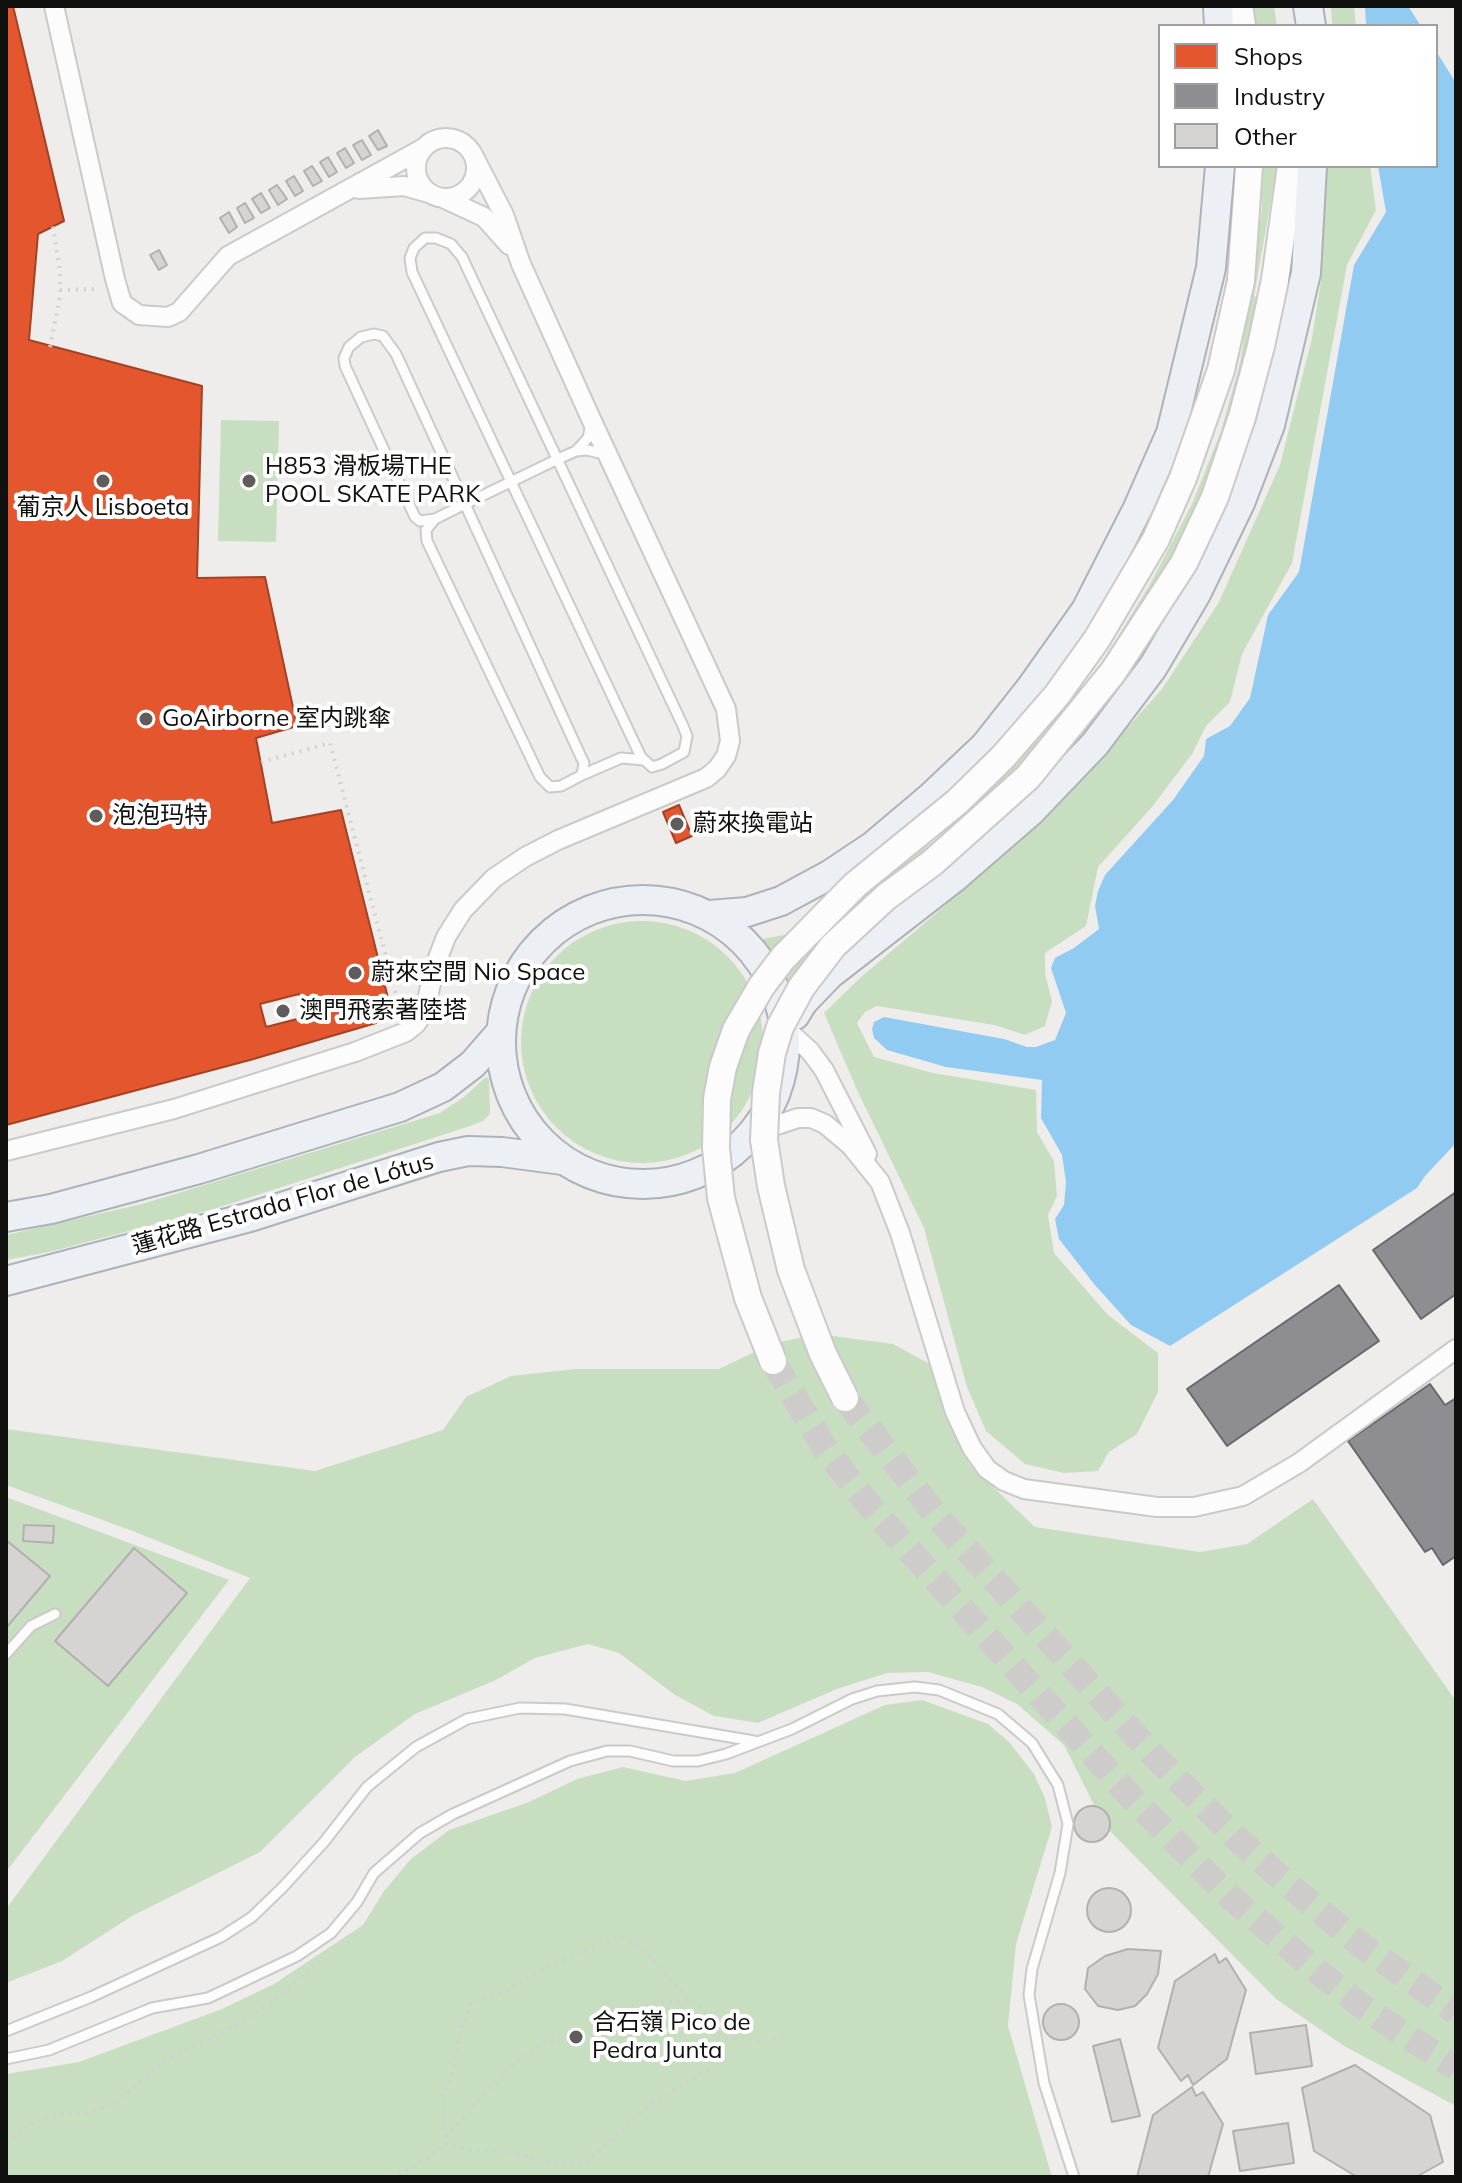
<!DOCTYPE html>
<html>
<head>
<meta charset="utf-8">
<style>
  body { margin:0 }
  #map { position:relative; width:1462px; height:2183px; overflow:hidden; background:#efedeb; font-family:Mulish,sans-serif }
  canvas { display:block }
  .frame { position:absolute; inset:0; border:8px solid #10100e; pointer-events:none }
  .legend { position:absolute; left:1158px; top:24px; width:280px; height:144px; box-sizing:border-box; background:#fff; border:2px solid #9f9f9f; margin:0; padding:10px 14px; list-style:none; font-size:24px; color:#10100e }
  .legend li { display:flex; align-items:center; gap:16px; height:40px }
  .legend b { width:40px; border:2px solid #9f9f9f }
</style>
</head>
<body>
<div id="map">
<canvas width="1462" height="2183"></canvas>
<div class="frame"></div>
<ul class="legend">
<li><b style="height:22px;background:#e4572e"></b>Shops</li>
<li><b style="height:22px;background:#8d8d92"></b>Industry</li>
<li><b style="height:22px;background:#d5d4d2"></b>Other</li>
</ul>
</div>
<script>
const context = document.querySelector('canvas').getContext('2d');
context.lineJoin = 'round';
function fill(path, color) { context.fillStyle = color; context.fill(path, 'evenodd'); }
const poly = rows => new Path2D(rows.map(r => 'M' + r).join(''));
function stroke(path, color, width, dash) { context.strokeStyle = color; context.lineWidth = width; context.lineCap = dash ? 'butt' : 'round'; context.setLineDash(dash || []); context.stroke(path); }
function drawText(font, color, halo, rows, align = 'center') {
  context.font = font + ' Mulish,"Noto Sans SC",sans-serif'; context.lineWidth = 8; context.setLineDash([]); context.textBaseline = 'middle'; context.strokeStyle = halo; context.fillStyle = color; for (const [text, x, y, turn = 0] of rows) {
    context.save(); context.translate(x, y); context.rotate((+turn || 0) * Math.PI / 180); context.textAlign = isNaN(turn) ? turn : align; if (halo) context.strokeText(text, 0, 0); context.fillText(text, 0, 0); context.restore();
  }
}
fill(poly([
  [1250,6,1274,6,1277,26,1252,26],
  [1331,6,1354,6,1356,26,1332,26],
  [1261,166,1277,166,1254,296,1278,308,1265,364,1118,681,791,988,780,963,763,939,799,932,833,917,958,823,1054,721,1103,661,1149,586,1192,504,1221,431,1240,363,1262,209],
  [1327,166,1370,166,1376,210,1347,265,1292,563,1242,654,1230,702,1206,726,1192,754,1152,807,1098,867,1086,926,1045,953,1045,974,1052,1001,1045,1026,1025,1035,994,1025,877,1006,865,1012,857,1023,874,1057,933,1073,1036,1090,1037,1132,1054,1161,1057,1196,1048,1215,1054,1253,1108,1315,1158,1353,1158,1392,1137,1434,1109,1452,1098,1471,1064,1473,1025,1464,986,1431,967,1387,924,1228,857,1090,824,1013,860,978,1022,840,1088,772,1162,689,1219,602,1280,465,1312,338,1321,281],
  [221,420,279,421,276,542,218,541],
  '521 1042a121 121 0 1 1 242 0a121 121 0 1 1-242 0Z',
  [486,1077,489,1079,490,1114,483,1121,467,1127,217,1208,49,1252,6,1260,6,1235,142,1204,440,1113,464,1097],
  [818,1334,893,1344,937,1368,944,1402,969,1464,1035,1527,1200,1552,1247,1544,1313,1499,1456,1701,1456,2106,1344,2046,1276,1999,1104,1825,1064,1745,1017,1704,982,1687,928,1672,887,1673,837,1689,758,1723,714,1716,675,1695,619,1653,588,1644,535,1658,496,1680,415,1714,355,1757,260,1852,132,1916,62,1961,6,1983,6,1909,250,1578,130,1530,6,1485,6,1429,315,1471,443,1430,466,1397,511,1376,576,1369,719,1369,771,1344],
  [6,1497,229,1580,6,1872],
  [922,1700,988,1724,1009,1742,1034,1774,1045,1798,1052,1827,1016,1944,1008,2026,1052,2177,6,2177,6,2074,79,2062,222,2009,274,1984,363,1925,384,1891,411,1859,449,1830,529,1802,577,1779,623,1767,686,1781,735,1773,885,1705]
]), '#c7dec0');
fill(poly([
  [1365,6,1408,6,1421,26,1366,26],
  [1436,51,1456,83,1456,1143,1425,1176,1417,1188,1170,1346,1131,1325,1094,1284,1059,1239,1055,1219,1064,1205,1066,1182,1062,1155,1041,1118,1042,1080,946,1067,887,1050,874,1038,872,1029,874,1022,884,1017,1004,1039,1027,1047,1036,1047,1055,1040,1066,1013,1051,968,1055,958,1074,948,1099,929,1095,906,1098,891,1105,875,1173,800,1204,756,1206,739,1230,726,1250,698,1268,615,1299,572,1354,265,1386,212,1378,166,1436,166]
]), '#92cbf1');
const shops = poly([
  [6,6,13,6,64,221,38,234,29,340,202,386,197,578,265,577,297,726,256,738,272,823,341,810,393,1018,250,1060,6,1125,6,6],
  [679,805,692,836,676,843,663,812,679,805],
  [299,994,305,1017,266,1027,260,1004,299,994]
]);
fill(shops, '#e4572e');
stroke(shops, '#a44224', 2);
const industry = poly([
  [1456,1192,1456,1294,1421,1319,1373,1250,1456,1192],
  [1339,1285,1379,1341,1227,1446,1187,1389,1339,1285],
  [1430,1384,1445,1405,1456,1398,1456,1556,1443,1565,1432,1548,1425,1552,1348,1441,1430,1384]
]);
fill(industry, '#8d8d92');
stroke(industry, '#68686a', 2);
const building = poly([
  [378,130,387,146,378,150,369,136,378,130],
  [362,140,371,155,362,160,353,145,362,140],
  [345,148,354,163,346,168,337,153,345,148],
  [328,157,337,172,329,177,320,162,328,157],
  [312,166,322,181,313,186,304,171,312,166],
  [294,176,303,191,295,196,286,181,294,176],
  [277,185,287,199,278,205,269,190,277,185],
  [261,193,270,208,261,213,252,199,261,193],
  [245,203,254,218,245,223,237,208,245,203],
  [229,212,237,227,229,233,220,218,229,212],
  [159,250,167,265,159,270,150,255,159,250],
  [24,1525,54,1526,53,1543,23,1541,24,1525],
  [6,1540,50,1576,6,1628,6,1540],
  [134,1548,187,1593,108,1686,55,1641,134,1548],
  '1074 1824a18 18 0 1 1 36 0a18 18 0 1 1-36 0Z',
  '1087 1910a22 22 0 1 1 44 0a22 22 0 1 1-44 0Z',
  [1128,1949,1161,1951,1158,1974,1147,1994,1135,2006,1118,2010,1098,2006,1085,1989,1088,1968,1105,1956,1128,1949],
  [1215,1954,1219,1963,1226,1958,1246,1990,1227,2059,1193,2085,1188,2075,1181,2081,1158,2048,1175,1981,1215,1954],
  '1043 2022a18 18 0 1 1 36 0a18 18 0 1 1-36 0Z',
  [1306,2025,1312,2066,1256,2074,1250,2033,1306,2025],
  [1120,2039,1140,2116,1112,2122,1093,2046,1120,2039],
  [1355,2065,1430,2115,1443,2162,1416,2177,1357,2177,1314,2151,1302,2088,1355,2065],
  [1192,2087,1196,2096,1203,2092,1223,2124,1208,2177,1137,2177,1153,2115,1192,2087],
  [1288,2123,1294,2163,1240,2171,1233,2131,1288,2123]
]);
fill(building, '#d5d4d2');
stroke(building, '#b1b0af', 2);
stroke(poly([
  [773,1361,826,1450,873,1510,1131,1797,1228,1895,1317,1971,1363,2007,1456,2068],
  [845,1398,939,1519,1155,1757,1234,1836,1290,1886,1361,1945,1456,2012]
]), '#ceccca', 26, [26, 13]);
const service = poly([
  [425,238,436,238,451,244,462,257,683,726,687,736,684,752,662,764,652,767,641,757,412,272,410,258,414,248,425,238],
  [576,451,588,438,591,424],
  [435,519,426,530,427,541,540,777,550,787,561,786,582,775,584,763,581,757,465,504,396,354,383,336,374,334,361,337,349,347,344,358,345,366,415,517,420,521,435,519,465,504,558,459,576,451,587,450,608,455],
  [582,775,621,758,644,760],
  [6,1654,31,1626,55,1614],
  [6,2031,91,1997,221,1937,252,1917,284,1886,324,1842,367,1787,416,1747,467,1719,520,1708,565,1709,754,1741],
  [6,2059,49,2050,152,2008,208,1998,297,1956,331,1933,357,1902,374,1873,420,1833,453,1814,570,1761,607,1751,630,1751,673,1761,698,1761,726,1754,792,1729,852,1699,877,1691,915,1687,939,1690,998,1714,1032,1743,1058,1785,1068,1824,1060,1873,1032,1969,1029,1995,1044,2083,1074,2177]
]);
const minor = poly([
  [54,6,115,279,122,303,139,315,168,317,179,312,228,256,422,149],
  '416 168a30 30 0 1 1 60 0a30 30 0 1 1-60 0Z',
  [359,189,404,186,429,193],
  [443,198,484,217,509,245],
  [786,1029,810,1051,824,1070,867,1154],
  [756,1132,798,1118,811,1118,825,1124,851,1146,880,1182,900,1233,955,1412,972,1448,987,1469,1004,1481,1024,1489,1157,1507,1194,1507,1243,1496,1299,1463,1456,1349],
  [6,1151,174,1109,355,1052,406,1032,416,1024,424,1012,436,963,446,937,463,910,494,878,525,857,558,840,706,778,717,769,726,756,730,741,726,709,592,421,521,264,504,215,472,153]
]);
const secondary = poly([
  [1239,6,1242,26],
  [1275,280,1291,166],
  [1241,281,1249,166]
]);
const primary = poly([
  [1218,6,1219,26],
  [1308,6,1311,26],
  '501 1042a142 142 0 1 1 284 0a142 142 0 1 1-284 0Z',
  [709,915,747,912,781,901,831,874,873,846,931,797,985,746,1030,689,1086,610,1138,508,1171,433,1211,268,1220,166],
  [795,1015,803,1002,830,974,955,877,1030,812,1095,744,1153,667,1196,594,1240,503,1270,425,1306,273,1312,166],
  [6,1217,51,1209,199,1169,400,1107,443,1087,473,1064,500,1033],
  [6,1281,250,1217,439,1157,468,1151,502,1152,562,1160]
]);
stroke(service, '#cbcac8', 13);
stroke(minor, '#cbcac8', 22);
stroke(secondary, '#cbcac8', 30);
stroke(primary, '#acb2b8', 32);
stroke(poly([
  [60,290,100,289],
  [50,347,60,296,60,272,53,226],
  [261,762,330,743,401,1014],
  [718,2036,762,2041,788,2036],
  [446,2136,514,2064,546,2041,599,2036,650,2004,688,2000],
  [6,2143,36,2121,65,2113,89,2113,114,2104,167,2059,241,2023,279,1998,322,1959],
  [391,2177,408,2170,448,2144,470,2150,507,2152,558,2164,583,2165,644,2109,708,2069,715,2057,718,2043,717,2029,711,2017,702,2007,689,2000,650,1956,626,1938,618,1938,587,1949,531,1975,509,1990,471,2003,461,2028,454,2067,443,2096,444,2125,448,2144]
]), '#d1d1d0', 4, [2, 6]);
stroke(service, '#fdfcfc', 9);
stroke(minor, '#fdfcfc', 18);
stroke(secondary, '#fdfcfc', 26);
stroke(primary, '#ecf0f4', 28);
const secondaryBridge = poly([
  [773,1361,748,1298,721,1198,716,1148,717,1099,723,1067,736,1030,761,987,783,958,855,885,957,802,1003,757,1057,695,1097,639,1156,539,1183,478,1221,370,1241,281],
  [845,1398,823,1354,791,1270,771,1186,764,1140,766,1093,772,1053,780,1027,801,988,833,946,886,897,932,863,1028,777,1113,672,1184,563,1215,497,1242,417,1261,346,1275,280]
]);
stroke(secondaryBridge, '#cbcac8', 30, []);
stroke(secondaryBridge, '#fdfcfc', 26);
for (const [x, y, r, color] of [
  [103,481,8,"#5e5d5b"],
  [249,481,8,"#5e5d5b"],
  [146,719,8,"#5e5d5b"],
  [96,816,8,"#5e5d5b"],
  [677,824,8,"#5e5d5b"],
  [355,973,8,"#5e5d5b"],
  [283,1011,8,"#5e5d5b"],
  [576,2037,8,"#5e5d5b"]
]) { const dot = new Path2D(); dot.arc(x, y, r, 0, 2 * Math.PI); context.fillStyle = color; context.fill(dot); stroke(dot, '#fff', 3); }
drawText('24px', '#10100e', '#fff', [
  ["H853 滑板場THE",265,467],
  ["POOL SKATE PARK",265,495],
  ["葡京人 Lisboeta",103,508,"center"],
  ["GoAirborne 室内跳傘",162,719],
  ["泡泡玛特",112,816],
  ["蔚來換電站",693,824],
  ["蔚來空間 Nio Space",371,973],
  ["澳門飛索著陸塔",299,1011],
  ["合石嶺 Pico de",592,2023],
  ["Pedra Junta",592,2051]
], 'left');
drawText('24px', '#10100e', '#fff', [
  ["蓮花路 Estrada Flor de Lótus",283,1204,-16]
]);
</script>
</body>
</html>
